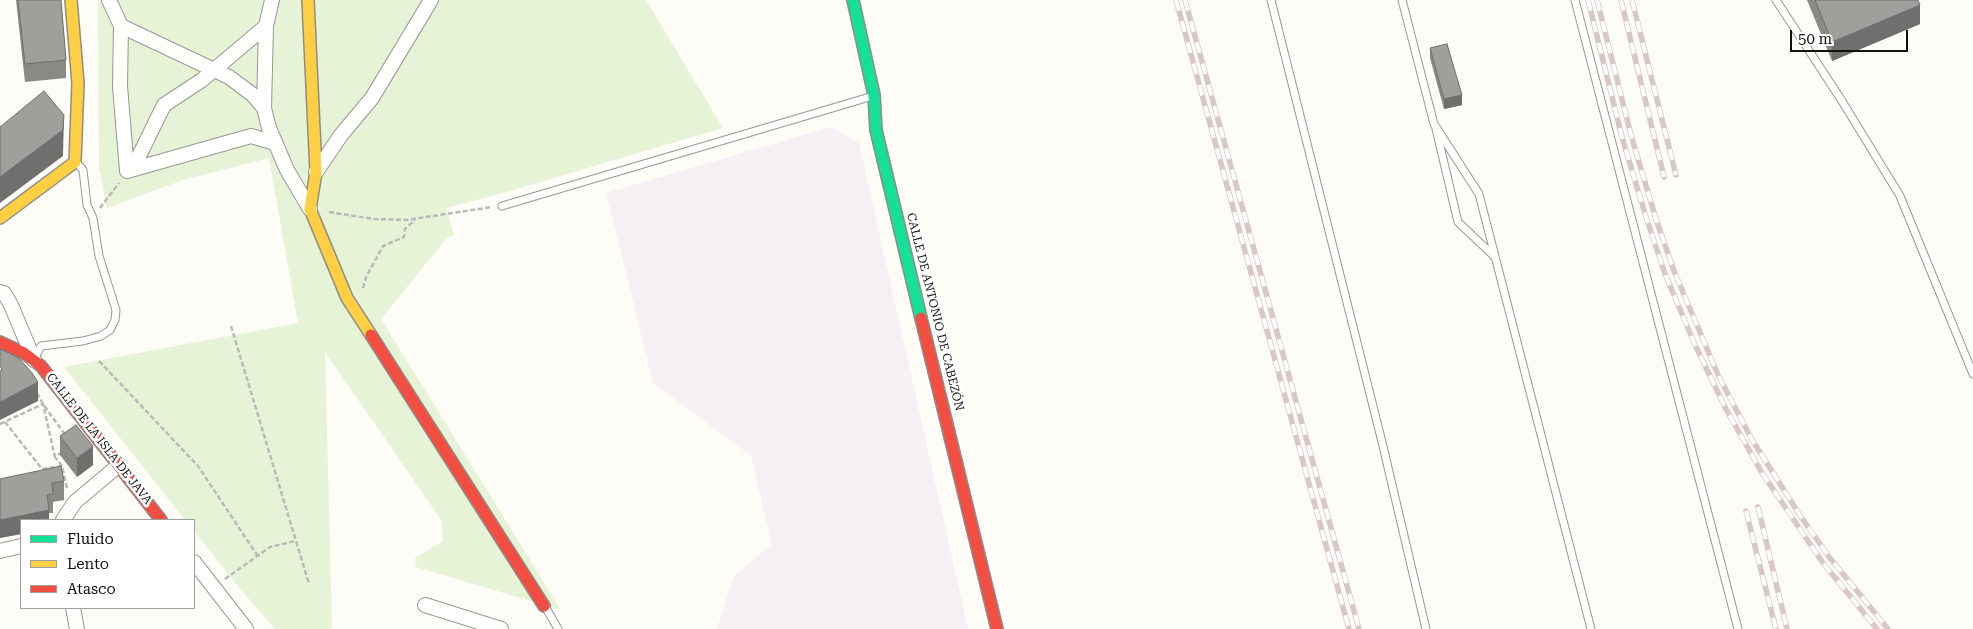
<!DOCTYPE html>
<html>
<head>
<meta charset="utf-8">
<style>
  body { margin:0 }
  #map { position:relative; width:1973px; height:629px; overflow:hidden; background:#fdfcf7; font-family:"Roboto Serif",serif }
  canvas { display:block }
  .legend { position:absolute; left:20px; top:519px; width:175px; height:90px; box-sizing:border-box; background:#fff; border:1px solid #a0a0a0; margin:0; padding:6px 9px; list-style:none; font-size:15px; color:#111 }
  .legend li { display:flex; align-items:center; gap:10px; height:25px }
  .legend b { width:25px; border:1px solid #a0a0a0 }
  .scale { position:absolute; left:1790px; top:30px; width:118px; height:22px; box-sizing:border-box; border:2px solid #111; border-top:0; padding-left:6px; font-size:15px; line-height:18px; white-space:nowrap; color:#111; -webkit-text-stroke:4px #fff; paint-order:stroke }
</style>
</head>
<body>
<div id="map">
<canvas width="1973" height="629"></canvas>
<ul class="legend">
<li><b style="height:6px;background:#16e098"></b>Fluido</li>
<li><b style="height:6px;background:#ffcf43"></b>Lento</li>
<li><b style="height:6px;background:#f24e42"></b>Atasco</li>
</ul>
<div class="scale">50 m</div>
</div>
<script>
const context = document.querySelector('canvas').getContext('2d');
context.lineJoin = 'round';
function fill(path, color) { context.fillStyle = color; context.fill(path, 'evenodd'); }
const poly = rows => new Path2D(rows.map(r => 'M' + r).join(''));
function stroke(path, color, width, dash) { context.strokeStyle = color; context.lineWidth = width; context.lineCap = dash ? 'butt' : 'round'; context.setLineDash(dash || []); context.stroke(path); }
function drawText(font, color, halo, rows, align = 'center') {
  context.font = font + ' "Roboto Serif",serif'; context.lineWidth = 5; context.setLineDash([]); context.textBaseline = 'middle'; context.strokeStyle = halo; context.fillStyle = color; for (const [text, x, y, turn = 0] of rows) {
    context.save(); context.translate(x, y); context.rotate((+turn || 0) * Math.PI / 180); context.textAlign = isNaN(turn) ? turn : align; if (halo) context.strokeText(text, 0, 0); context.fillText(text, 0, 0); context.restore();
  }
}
fill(poly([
  [831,127,859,143,968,629,717,629,734,576,772,544,751,456,653,383,606,193]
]), '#f5f0f3');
fill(poly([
  [98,0,646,0,723,128,503,193,446,208,454,235,447,238,381,319,561,610,416,567,415,558,443,541,442,521,325,352,332,629,275,629,236,584,194,531,194,520,185,520,64,367,298,323,269,158,186,179,107,208,99,168]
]), '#e7f3d7');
const lane = poly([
  [1271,0,1382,442,1426,629],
  [1402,0,1434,124,1479,194,1591,629],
  [1575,0,1738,629],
  [1776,0,1842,101,1900,196,1973,374],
  [1436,129,1458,222,1495,257],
  [502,206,873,96],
  [35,357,41,346,83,341,101,336,110,330,115,320,116,310,99,256,93,218,87,205,83,170,76,162],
  [546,608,558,629]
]);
const street = poly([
  [109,0,121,26,120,86,127,171],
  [121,26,229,77,253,95,264,108],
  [266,26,264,108,269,128,287,170,310,209],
  [127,171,139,156,164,105,202,80,266,26,272,0],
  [127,171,251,136,275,143],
  [316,172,341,135,372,98,431,0],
  [0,292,4,293,11,305,34,360],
  [63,520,75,502,119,465],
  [0,551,21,546],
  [194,562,246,629],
  [425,605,501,629],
  [73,608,77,629]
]);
const fast = poly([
  [853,0,874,95,876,130,921,318]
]);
const slow = poly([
  [308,0,316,172,310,209,347,298,371,335],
  [0,218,75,162,78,83,71,0]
]);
const jam = poly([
  [921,318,997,629],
  [371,335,544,606],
  [0,342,24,353,41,366,161,520]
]);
stroke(lane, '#979795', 9);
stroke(street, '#979795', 16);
stroke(fast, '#8e8d8b', 14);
stroke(slow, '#8e8d8b', 14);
stroke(jam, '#8e8d8b', 14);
stroke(poly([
  [100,208,119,183],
  [329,212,374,219,406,220,492,207],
  [363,288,366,277,383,246,404,237,405,229,415,220],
  [231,326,309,584],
  [99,361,198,466,257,555],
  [37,393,43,404,66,436],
  [5,422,42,469,62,466,67,489],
  [0,424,43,404,55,457],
  [62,466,55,457,62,452],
  [225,579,270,547,295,541]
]), '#b9b9b8', 2.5, [5, 2.5]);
stroke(lane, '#fffffe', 7);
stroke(street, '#fffffe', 14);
stroke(fast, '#16e098', 11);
stroke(slow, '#ffcf43', 11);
stroke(jam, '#f24e42', 11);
const rail = poly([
  [1176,0,1349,629],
  [1185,0,1359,629],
  [1588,0,1622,137,1646,217,1665,274,1696,347,1726,409,1762,473,1823,563,1877,629],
  [1597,0,1631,135,1655,216,1674,271,1718,375,1751,438,1801,517,1830,558,1888,629],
  [1621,0,1664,177],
  [1632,0,1676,175],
  [1758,507,1787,629],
  [1746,511,1776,629]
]);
stroke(rail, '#d9c6c7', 5.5);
stroke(rail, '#fff', 4, [11]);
fill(poly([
  [16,0,61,0,66,60,66,78,25,82],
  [1807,0,1918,0,1920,24,1832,61],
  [1430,48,1462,105,1444,109,1430,58],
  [60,436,93,465,77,477,60,455],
  [0,479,64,481,64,500,53,502,53,513,49,513,49,520,21,520,21,534,0,538]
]), '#8a8986');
fill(poly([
  [1920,5,1920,24,1832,61,1832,42],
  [1462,95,1462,105,1444,109,1444,99],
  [64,115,63,156,0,203,0,177],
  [38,382,38,401,0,420,0,402],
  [93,446,93,465,77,477,77,458],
  [49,510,49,520,21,520,21,534,0,538,0,520]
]), '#716f6d');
const building = poly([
  [18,0,61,0,66,60,25,64,18,0],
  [1815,0,1918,0,1920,5,1832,42,1815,0],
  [1447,44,1462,95,1444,99,1430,48,1447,44],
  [44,91,64,115,63,130,0,177,0,127,44,91],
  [0,349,5,351,19,358,32,373,38,382,0,402,0,371,2,370,0,365,0,349],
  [76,425,93,446,77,458,60,436,76,425],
  [61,466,64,481,52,483,53,494,47,495,49,510,0,520,0,479,61,466]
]);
fill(building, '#a19f9c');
stroke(building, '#716f6d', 1);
drawText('12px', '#111', '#fff', [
  ["CALLE DE ANTONIO DE CABEZÓN",935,312,76],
  ["CALLE DE LA ISLA DE JAVA",99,439,52]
]);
</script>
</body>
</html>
